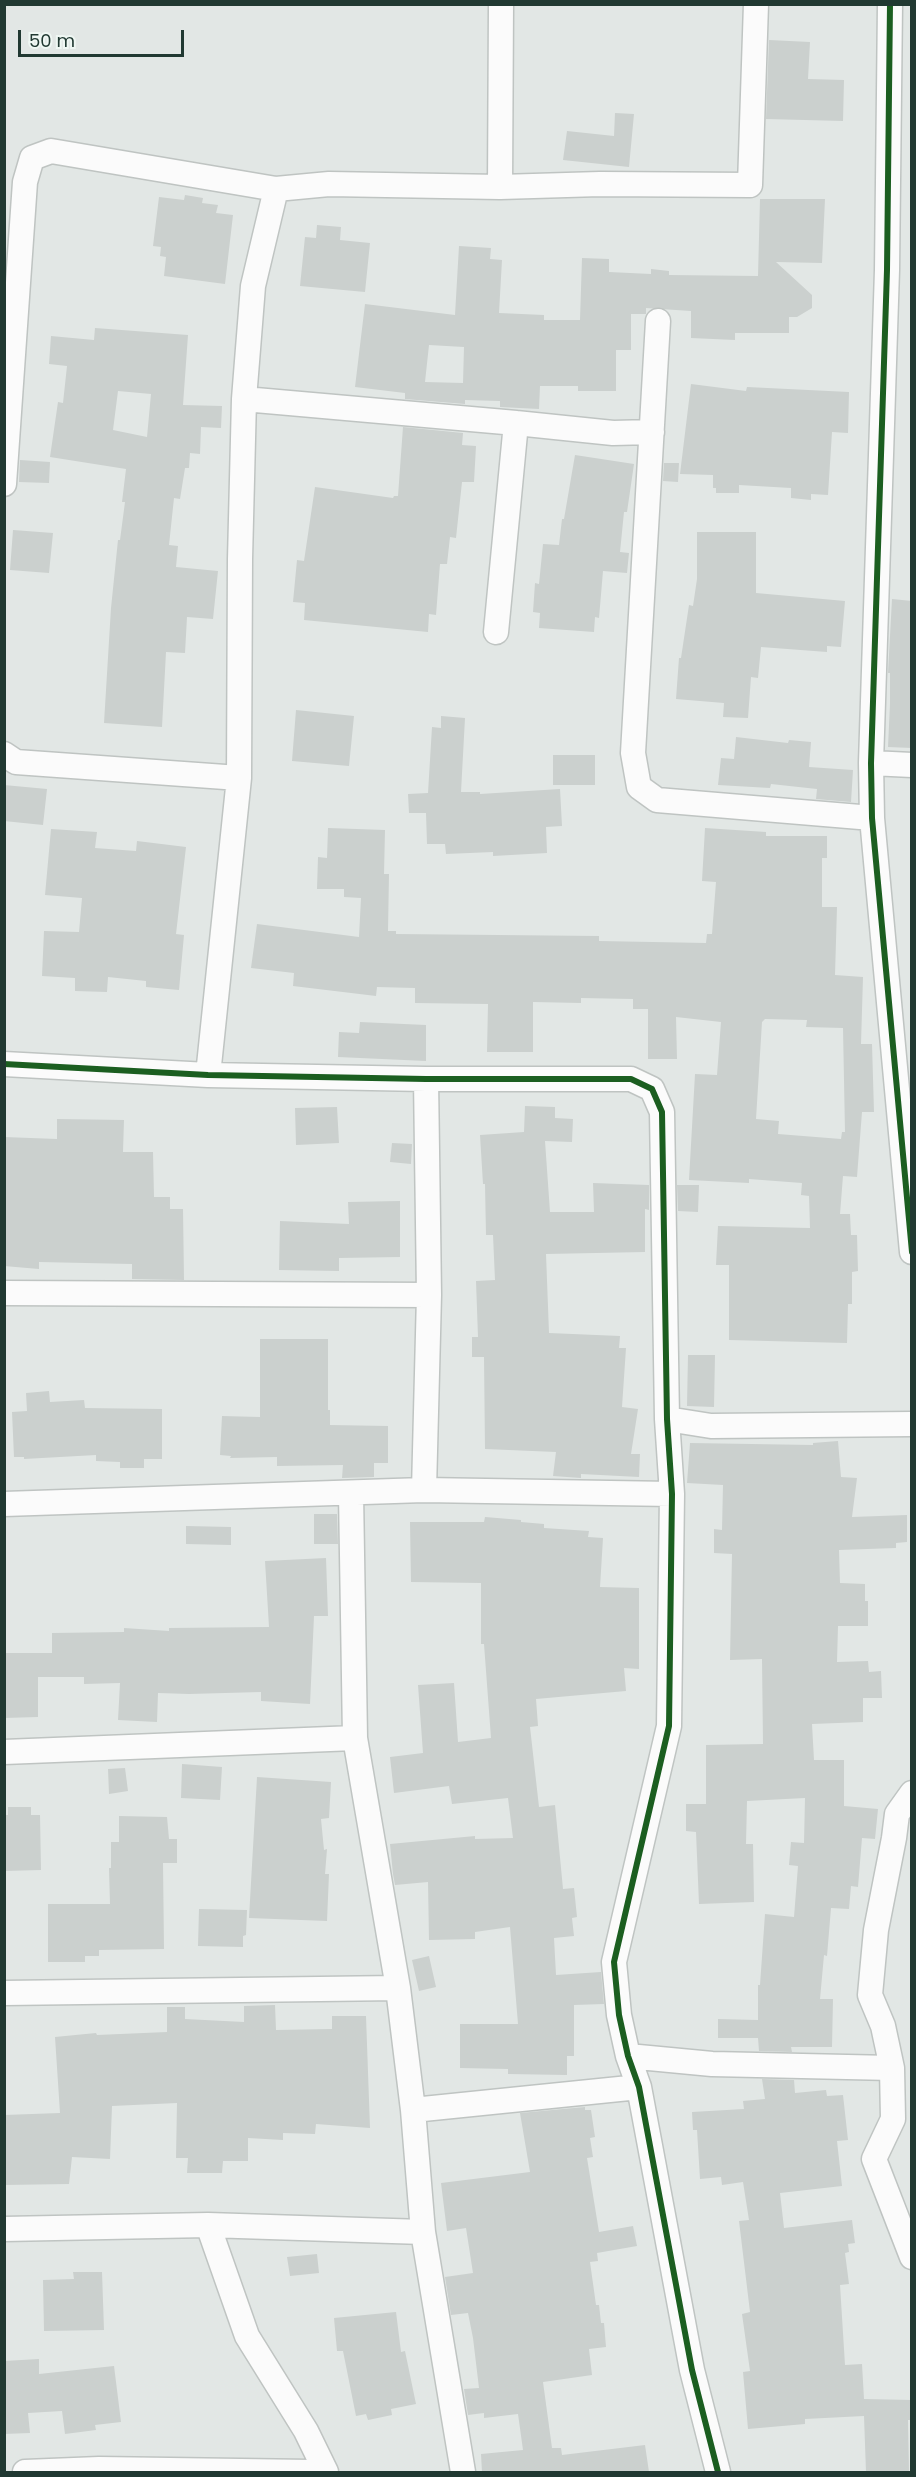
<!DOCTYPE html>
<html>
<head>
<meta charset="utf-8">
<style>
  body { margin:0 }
  #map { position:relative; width:916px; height:2477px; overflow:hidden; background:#e2e7e5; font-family:Poppins,sans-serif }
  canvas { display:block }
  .frame { position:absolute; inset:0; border:6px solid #213932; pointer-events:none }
  .scale { position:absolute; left:18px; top:30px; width:166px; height:27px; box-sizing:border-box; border:3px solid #213932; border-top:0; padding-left:8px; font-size:18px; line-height:21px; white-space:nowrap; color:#213932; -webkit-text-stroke:4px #eff7f3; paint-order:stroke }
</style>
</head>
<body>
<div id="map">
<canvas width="916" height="2477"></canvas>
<div class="frame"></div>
<div class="scale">50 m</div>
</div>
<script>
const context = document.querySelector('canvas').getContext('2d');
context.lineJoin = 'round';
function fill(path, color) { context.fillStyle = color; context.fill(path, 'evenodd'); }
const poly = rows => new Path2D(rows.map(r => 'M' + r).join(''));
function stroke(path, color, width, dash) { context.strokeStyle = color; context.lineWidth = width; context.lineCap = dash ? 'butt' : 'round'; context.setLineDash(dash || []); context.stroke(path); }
fill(poly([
  [769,40,810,42,808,79,844,80,843,121,766,119],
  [615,113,634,114,629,167,563,160,567,131,614,136],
  [185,195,203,198,202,203,218,205,216,213,233,215,225,284,164,276,166,257,160,256,161,247,153,246,159,197,184,200],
  [760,199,825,199,822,263,776,262,812,295,812,308,797,317,789,317,789,333,735,333,735,340,691,338,691,311,646,308,646,314,631,314,631,350,616,350,616,391,578,391,578,386,540,386,539,409,500,407,500,401,465,400,465,404,405,399,405,393,355,387,365,304,455,315,459,246,491,248,490,259,502,260,499,313,544,315,544,320,580,320,582,258,609,259,609,272,651,274,651,269,669,271,669,275,758,276],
  [429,345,464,347,463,383,425,382],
  [317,225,341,227,340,240,370,243,365,292,300,286,305,237,316,238],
  [95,328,188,335,183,405,222,406,221,428,201,427,200,454,190,453,189,468,185,468,180,499,174,498,169,545,178,546,176,567,218,571,213,619,187,617,185,653,166,652,162,727,104,723,111,608,118,540,120,540,125,502,122,502,126,469,50,457,58,402,63,403,67,366,49,364,51,336,94,340],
  [118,391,151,394,147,437,113,430],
  [691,384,746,391,747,387,849,392,848,433,832,432,828,495,811,494,811,500,791,498,791,488,739,485,739,493,716,493,716,488,713,488,713,475,680,474],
  [403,427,463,433,462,445,476,446,474,482,462,482,456,538,450,537,447,564,440,564,436,615,429,614,428,632,304,620,305,603,293,602,297,560,304,561,315,487,393,498,394,496,398,496],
  [575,455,634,464,627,512,624,512,620,552,629,553,627,573,603,571,599,618,595,617,594,632,539,628,540,613,533,612,535,583,539,584,543,544,559,545,562,519,564,519],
  [20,460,50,462,49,483,19,482],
  [664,463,679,463,678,482,663,481],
  [13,530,53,533,49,573,10,570],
  [697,532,756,532,756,593,845,601,841,647,827,646,827,652,761,647,758,678,751,677,748,718,723,717,724,703,676,699,679,658,681,658,689,605,693,606,697,579],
  [892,599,912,601,912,748,888,747,890,704,890,673,888,673],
  [296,710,354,716,349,766,292,761],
  [441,716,465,718,461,792,480,792,480,794,560,789,562,826,546,827,547,853,493,856,493,852,446,854,445,844,427,844,426,813,409,813,408,794,428,793,432,727,441,728],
  [736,737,788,743,789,740,811,742,809,767,853,770,851,802,816,799,817,789,771,784,770,788,718,785,721,758,734,759],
  [553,755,595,755,595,785,553,785],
  [4,785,47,789,43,825,4,821],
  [328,828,385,830,384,874,389,874,388,931,396,931,396,934,599,936,599,941,706,943,707,934,712,934,716,882,702,881,705,828,766,832,766,836,827,836,827,858,822,858,822,907,837,907,835,975,863,977,861,1044,872,1044,874,1112,862,1112,857,1177,843,1176,840,1214,850,1214,851,1235,857,1235,858,1271,852,1272,852,1304,848,1304,847,1343,729,1340,729,1265,716,1265,718,1226,810,1228,809,1196,801,1195,802,1183,749,1179,749,1183,689,1180,695,1074,717,1075,721,1022,676,1017,677,1059,648,1059,648,1009,633,1009,633,999,581,998,581,1003,533,1002,533,1052,487,1052,488,1004,415,1003,415,988,377,987,376,996,293,986,294,973,251,968,257,924,359,937,361,898,344,897,344,889,317,889,318,857,327,858],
  [765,1019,807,1020,806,1027,843,1028,845,1132,842,1132,841,1139,778,1134,779,1121,756,1119,762,1022],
  [51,829,97,832,95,848,136,851,137,841,186,847,176,934,184,935,179,990,146,987,146,981,108,977,107,992,75,991,75,978,42,976,44,931,79,932,82,898,45,895],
  [360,1022,426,1025,426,1061,338,1057,339,1032,359,1033],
  [525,1106,555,1107,555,1118,573,1119,572,1142,545,1141,550,1212,594,1212,593,1183,649,1185,649,1210,645,1209,645,1252,546,1254,549,1333,620,1336,619,1348,626,1348,622,1407,638,1409,631,1454,640,1454,639,1477,581,1474,581,1478,553,1476,556,1452,485,1449,484,1357,472,1357,472,1337,478,1337,476,1281,495,1280,493,1235,486,1235,485,1184,483,1184,480,1135,524,1132],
  [337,1107,339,1143,296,1145,295,1108],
  [57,1119,124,1120,123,1152,153,1152,154,1197,170,1197,170,1209,183,1209,184,1280,132,1279,132,1264,39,1262,39,1269,4,1266,4,1137,57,1139],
  [392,1143,412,1144,411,1164,390,1162],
  [677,1185,699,1185,698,1212,678,1211],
  [400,1201,400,1257,339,1258,339,1271,279,1270,280,1221,349,1224,348,1202],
  [260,1339,328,1339,328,1410,330,1410,330,1425,388,1426,388,1463,374,1463,374,1477,342,1478,343,1465,277,1466,277,1457,230,1458,231,1456,220,1455,222,1416,260,1417],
  [688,1355,715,1355,714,1407,687,1406],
  [49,1391,50,1402,84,1400,85,1408,162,1409,162,1459,144,1459,144,1468,120,1468,120,1462,96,1461,96,1455,24,1459,24,1457,14,1457,12,1412,27,1411,26,1393],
  [838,1441,841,1477,857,1478,852,1517,907,1515,907,1542,896,1543,896,1548,839,1550,840,1583,865,1584,865,1601,868,1601,868,1626,838,1626,837,1662,868,1661,869,1672,881,1671,882,1698,863,1698,863,1722,812,1724,814,1760,844,1760,844,1806,878,1809,875,1839,862,1838,858,1887,851,1886,849,1909,831,1908,827,1956,824,1955,820,1999,833,1999,832,2047,791,2047,792,2052,759,2051,758,2038,718,2038,718,2019,758,2020,758,1985,760,1985,765,1914,794,1917,798,1866,789,1865,791,1842,804,1843,805,1798,747,1801,746,1844,753,1844,754,1902,699,1904,696,1832,686,1831,686,1804,706,1804,706,1745,763,1744,762,1659,730,1660,732,1554,714,1553,714,1529,722,1530,723,1485,687,1483,690,1443,813,1445,813,1443],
  [314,1514,337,1514,338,1544,314,1544],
  [485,1517,521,1520,521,1522,544,1524,544,1528,589,1531,588,1537,603,1538,600,1587,639,1588,639,1669,624,1668,626,1691,536,1699,538,1726,530,1727,539,1807,555,1805,563,1889,574,1888,577,1917,572,1918,574,1936,554,1938,556,1975,601,1972,604,2004,574,2005,574,2056,567,2056,567,2075,508,2074,508,2069,460,2068,460,2024,518,2024,510,1927,475,1932,475,1939,429,1940,428,1882,395,1885,393,1874,390,1844,475,1836,475,1839,513,1838,508,1798,452,1804,449,1786,394,1793,390,1757,423,1753,418,1685,454,1683,458,1742,491,1738,484,1644,481,1644,481,1583,411,1582,410,1522,484,1522],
  [186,1526,231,1527,231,1545,186,1544],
  [326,1558,328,1616,314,1616,310,1704,261,1701,261,1692,189,1694,158,1693,157,1722,118,1720,120,1683,84,1684,84,1677,38,1677,38,1717,4,1718,4,1653,52,1653,52,1633,124,1632,124,1628,169,1631,169,1628,269,1627,265,1561],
  [182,1764,222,1767,220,1800,181,1798],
  [125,1768,128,1791,109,1794,108,1769],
  [257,1777,331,1782,329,1818,321,1819,324,1850,327,1849,325,1874,329,1874,327,1921,249,1918],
  [8,1807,31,1807,31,1815,40,1815,41,1870,4,1871,4,1815,8,1815],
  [119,1816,167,1817,169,1839,177,1839,177,1863,163,1863,164,1949,99,1950,99,1956,85,1956,85,1962,48,1962,48,1904,110,1904,109,1868,111,1868,111,1842,119,1842],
  [199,1909,247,1910,246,1935,243,1936,243,1947,198,1946],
  [429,1956,436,1987,419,1991,412,1960],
  [275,2005,276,2030,332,2029,332,2016,366,2016,370,2128,316,2124,315,2134,283,2133,283,2140,248,2138,248,2161,223,2161,222,2173,187,2173,188,2158,176,2158,177,2103,112,2106,110,2159,72,2157,69,2184,4,2185,4,2115,60,2113,55,2037,96,2033,97,2035,167,2032,167,2007,185,2007,185,2019,244,2022,244,2006],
  [762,2079,794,2080,795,2093,826,2090,827,2096,843,2095,848,2140,837,2141,842,2186,780,2193,784,2228,852,2220,855,2243,848,2244,849,2252,845,2253,849,2284,840,2285,845,2365,862,2364,864,2399,912,2400,912,2420,908,2420,909,2472,866,2472,864,2416,805,2419,805,2424,748,2429,743,2372,750,2371,742,2314,750,2312,739,2221,749,2220,743,2182,722,2185,721,2177,700,2179,697,2130,693,2130,692,2112,744,2109,743,2101,765,2099],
  [585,2107,585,2110,591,2110,595,2137,590,2138,593,2157,587,2158,599,2232,633,2226,637,2246,597,2253,598,2261,590,2262,596,2305,599,2305,601,2323,604,2323,606,2347,589,2349,592,2375,543,2382,552,2448,561,2448,562,2455,645,2445,649,2472,482,2472,481,2454,523,2450,518,2414,484,2418,484,2413,468,2415,464,2389,479,2388,473,2338,468,2313,451,2315,445,2277,473,2273,466,2228,447,2231,441,2183,530,2172,520,2113],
  [317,2254,319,2273,290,2276,287,2257],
  [73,2272,102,2272,104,2330,44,2331,43,2280,74,2279],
  [396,2312,401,2352,405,2351,416,2404,391,2409,392,2415,368,2420,366,2414,356,2416,343,2351,337,2351,334,2318],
  [39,2359,39,2374,114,2366,121,2422,95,2425,96,2430,65,2434,62,2411,28,2413,30,2433,4,2434,4,2361]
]), '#cbd0ce');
const minor = poly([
  [890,4,887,270,871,763,872,818,912,1252],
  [500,187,501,4],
  [658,321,633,753,639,787,657,800,872,818],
  [244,399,516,423,613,433,652,432],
  [4,484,25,182,32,158,51,151,276,189,329,184,500,187,600,184,750,185,756,4],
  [496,632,516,423],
  [4,754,16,762,239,778],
  [871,763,912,765],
  [4,1064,208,1075,426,1079,631,1079,652,1089,662,1112,667,1419,672,1494,669,1726,614,1962,619,2015,628,2056,639,2087,692,2370,718,2472],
  [208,1075,239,778,240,559,244,399,253,286,276,189],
  [4,1293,429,1295],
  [667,1419,711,1426,912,1424],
  [424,1490,429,1295,426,1079],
  [351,1493,355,1738,398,1988,413,2110,423,2232,463,2472],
  [4,1504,424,1490,672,1494],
  [4,1752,355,1738],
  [912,1793,897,1814,894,1838,876,1930,870,1995,883,2026,892,2068,893,2119,874,2159,912,2257],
  [4,1993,398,1988],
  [628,2056,712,2064,892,2068],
  [413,2110,639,2087],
  [208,2225,247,2336,306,2431,326,2472],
  [4,2229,208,2225,423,2232],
  [25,2472,99,2469,311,2472]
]);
stroke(minor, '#bfc4c2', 27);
stroke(minor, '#fbfbfb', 24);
stroke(poly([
  [890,4,887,270,871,763,872,818,912,1252],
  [4,1064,208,1075,426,1079,631,1079,652,1089,662,1112,667,1419,672,1494,669,1726,614,1962,619,2015,628,2056,639,2087,692,2370,718,2472]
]), '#1b5e20', 6);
</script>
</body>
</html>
